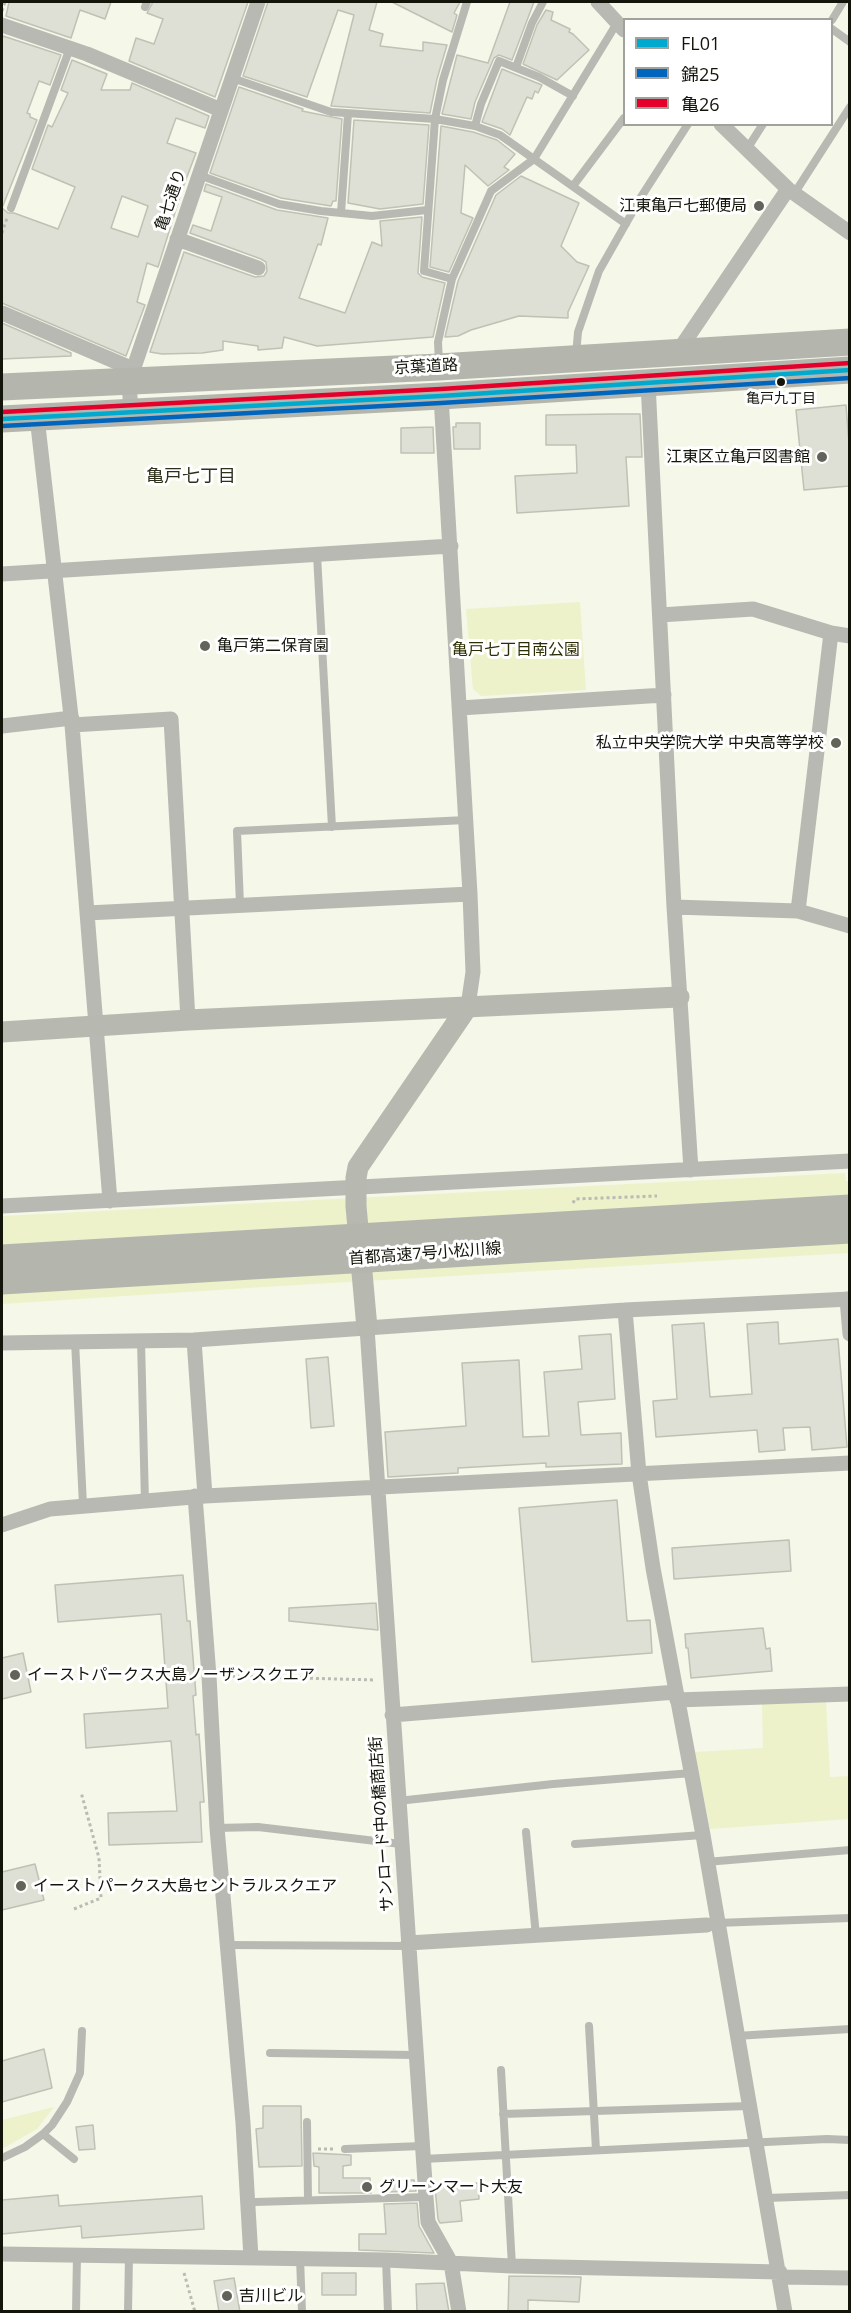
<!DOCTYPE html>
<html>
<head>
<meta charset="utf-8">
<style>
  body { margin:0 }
  #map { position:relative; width:851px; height:2313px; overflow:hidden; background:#f5f7e9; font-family:"Open Sans","Noto Sans JP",sans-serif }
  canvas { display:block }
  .frame { position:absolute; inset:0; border:3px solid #13150b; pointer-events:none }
  .legend { position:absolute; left:623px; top:18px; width:210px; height:108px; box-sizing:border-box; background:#fff; border:2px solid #a1a19d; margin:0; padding:8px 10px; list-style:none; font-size:18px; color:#13150b }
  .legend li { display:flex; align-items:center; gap:12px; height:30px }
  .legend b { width:30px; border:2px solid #a1a19d }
</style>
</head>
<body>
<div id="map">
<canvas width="851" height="2313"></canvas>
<div class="frame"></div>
<ul class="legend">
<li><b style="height:8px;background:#00a9ce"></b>FL01</li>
<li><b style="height:8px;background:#0065bd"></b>錦25</li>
<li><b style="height:8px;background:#e4002b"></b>亀26</li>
</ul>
</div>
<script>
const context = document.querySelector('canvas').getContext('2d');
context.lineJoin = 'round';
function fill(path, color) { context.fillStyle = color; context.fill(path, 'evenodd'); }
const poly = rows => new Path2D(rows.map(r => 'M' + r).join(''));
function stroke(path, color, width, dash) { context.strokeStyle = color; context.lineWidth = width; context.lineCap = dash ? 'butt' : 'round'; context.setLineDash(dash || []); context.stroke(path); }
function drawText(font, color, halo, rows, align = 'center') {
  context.font = font + ' "Open Sans","Noto Sans JP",sans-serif'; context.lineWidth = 6; context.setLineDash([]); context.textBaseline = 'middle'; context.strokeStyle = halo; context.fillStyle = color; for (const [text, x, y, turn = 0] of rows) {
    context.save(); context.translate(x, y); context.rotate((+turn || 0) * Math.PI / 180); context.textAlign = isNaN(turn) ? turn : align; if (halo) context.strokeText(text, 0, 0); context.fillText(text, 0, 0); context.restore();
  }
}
fill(poly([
  [580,602,586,690,481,696,473,689,466,609],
  [845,1173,846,1181,849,1181,849,1253,279,1286,2,1304,2,1216],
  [826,1702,830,1777,849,1776,849,1819,710,1829,695,1752,763,1748,762,1704],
  [54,2107,37,2129,2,2149,2,2120]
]), '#edf2ca');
const building = poly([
  [9,2,111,2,105,19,80,10,71,38,6,16,9,2],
  [153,2,248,2,215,97,129,61,136,38,154,44,163,19,147,13,153,2],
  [268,2,377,2,369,30,383,34,380,46,423,51,423,42,447,45,437,79,430,113,331,106,354,15,338,10,307,97,243,76,268,2],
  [392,2,460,2,454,13,457,15,452,32,392,2],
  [510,2,534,2,512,60,499,55,494,58,475,102,471,119,442,114,457,55,488,63,510,2],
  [546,10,553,12,551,20,570,29,569,32,573,34,589,50,557,80,523,64,537,25,546,10],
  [3,36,61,55,50,85,39,81,27,113,30,114,30,117,37,120,2,208,8,213,14,213,58,229,75,187,32,169,48,125,52,127,68,93,61,90,72,60,107,74,101,90,130,90,132,83,209,116,205,128,176,118,167,143,196,153,182,190,158,267,147,263,137,302,145,305,126,356,2,303,2,40,3,36],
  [122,196,148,206,138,237,111,228,122,196],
  [502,69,542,85,538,93,535,91,532,99,527,97,510,135,502,129,482,122,502,69],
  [239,87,303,109,302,111,342,119,336,201,333,201,331,206,281,198,210,173,239,87],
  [354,120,429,125,423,204,380,209,348,203,354,120],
  [441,126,473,132,497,140,515,154,504,167,509,170,488,186,465,165,461,213,473,218,449,272,430,267,441,126],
  [521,176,579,203,561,246,577,262,589,266,568,312,568,318,519,316,471,330,458,336,445,337,458,281,496,195,521,176],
  [206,184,277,210,328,218,321,245,318,244,299,298,345,313,372,242,382,246,380,221,422,217,418,273,422,277,445,283,433,337,317,346,284,337,282,348,258,350,258,346,223,341,223,350,202,353,162,354,150,352,184,252,255,277,264,276,267,271,266,262,261,259,190,233,193,225,211,231,222,197,204,191,206,184],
  [2,323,71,353,71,356,2,359,2,323],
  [846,405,849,444,849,486,804,490,796,410,846,405],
  [612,414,640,414,642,457,626,457,629,506,517,513,515,476,577,473,576,445,546,445,546,415,612,414],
  [456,423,480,423,480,449,454,449,453,427,456,427,456,423],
  [433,427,434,453,401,453,401,428,433,427],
  [778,1322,779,1344,838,1339,847,1447,812,1450,810,1427,783,1428,785,1450,759,1452,757,1430,656,1437,653,1401,677,1399,672,1325,704,1323,710,1397,752,1394,747,1324,778,1322],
  [611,1334,615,1399,578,1402,581,1435,621,1433,622,1464,546,1467,546,1463,458,1468,458,1473,388,1477,385,1432,466,1426,462,1363,519,1360,523,1437,549,1436,544,1372,582,1369,579,1336,611,1334],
  [328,1357,334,1426,311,1428,306,1359,328,1357],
  [617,1500,627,1621,650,1620,652,1653,532,1662,519,1508,617,1500],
  [789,1540,791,1571,674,1579,672,1548,789,1540],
  [183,1575,187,1621,190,1621,196,1695,193,1696,196,1735,199,1734,204,1802,200,1802,202,1842,109,1845,108,1813,177,1811,171,1741,86,1748,84,1714,168,1708,161,1614,58,1622,55,1585,183,1575],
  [376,1603,378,1630,289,1621,289,1608,376,1603],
  [763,1628,766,1649,770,1648,772,1671,691,1678,688,1648,686,1648,685,1634,763,1628],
  [23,1653,31,1692,2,1699,2,1658,23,1653],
  [35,1864,44,1900,2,1910,2,1872,35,1864],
  [44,2049,52,2088,2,2102,2,2061,44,2049],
  [263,2106,301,2106,302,2166,259,2167,256,2129,263,2128,263,2106],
  [93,2125,95,2149,79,2150,76,2127,93,2125],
  [313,2153,351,2155,351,2165,343,2166,343,2178,370,2178,371,2193,319,2193,319,2167,314,2166,313,2153],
  [383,2180,414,2180,416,2191,384,2192,383,2180],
  [478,2183,479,2199,460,2201,462,2221,440,2223,438,2219,435,2187,478,2183],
  [58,2195,59,2206,202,2196,204,2229,82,2238,81,2226,2,2234,2,2200,58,2195],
  [417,2203,419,2226,434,2253,359,2250,359,2234,386,2234,384,2204,417,2203],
  [322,2273,356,2273,356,2295,322,2295,322,2273],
  [509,2276,581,2277,579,2302,528,2300,528,2312,508,2312,509,2276],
  [234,2278,240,2312,219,2312,214,2281,234,2278],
  [444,2283,449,2312,417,2312,416,2284,444,2283]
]);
fill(building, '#dee0d5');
stroke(building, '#bfc1b5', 1.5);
stroke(poly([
  [2,11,5,2],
  [2,233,7,218],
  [573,1203,575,1199,657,1196],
  [226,1676,375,1680],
  [74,1909,101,1898,99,1858,81,1792],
  [318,2149,335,2149],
  [184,2273,195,2312]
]), '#babbb3', 3, [3, 3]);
stroke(poly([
  [145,7,147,2],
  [832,20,843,2],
  [832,29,850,42],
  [516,67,532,23,543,2],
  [232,78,331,112,435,119,475,126,500,135,626,224],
  [475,126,481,104,499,61,539,77,573,96],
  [747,149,763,124],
  [199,175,279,204,321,211,372,216,427,210],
  [573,186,624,118],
  [794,194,850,107],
  [11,208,70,48],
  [341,213,348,114],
  [452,279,424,271,435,119,443,80,467,2],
  [576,355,578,332,599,271,641,197,688,124],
  [439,363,438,342,452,279,491,191,534,159,617,23],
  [317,555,332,827],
  [240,905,237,831,466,820],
  [75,1341,83,1505],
  [141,1341,145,1502],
  [398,1801,553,1784,692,1773],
  [217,1828,258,1827,401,1844],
  [526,1832,536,1936],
  [575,1844,703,1835],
  [706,1862,850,1850],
  [717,1923,850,1918],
  [228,1945,408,1946],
  [589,2026,596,2150],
  [736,2036,850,2029],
  [270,2053,415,2055],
  [501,2070,512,2266],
  [503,2114,749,2106],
  [307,2122,308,2200],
  [43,2134,74,2159],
  [345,2149,422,2146],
  [2,2158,25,2147,43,2134,52,2125,67,2102,80,2073,82,2031],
  [423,2159,827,2139,850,2140],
  [767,2198,850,2195],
  [255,2202,426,2197],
  [300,2258,302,2312],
  [386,2260,388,2312],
  [76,2312,77,2255],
  [128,2312,129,2256]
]), '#b9b9b3', 8);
stroke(poly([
  [598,2,624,30],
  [2,25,87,54,221,110],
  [721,124,788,189,850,233],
  [177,239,258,268],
  [2,313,133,369],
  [677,353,788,189],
  [648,383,674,907,691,1170],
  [441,396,470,894,473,972,468,1006],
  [131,412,129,382,258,2],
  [37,417,72,725,110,1201],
  [2,574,451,546],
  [660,615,753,609,831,633,850,636],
  [460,708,664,695],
  [72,725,171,719,188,1020],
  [2,726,72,718],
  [674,907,798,911,850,926],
  [798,911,831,633],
  [87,913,470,894],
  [2,1206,850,1161],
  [847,1299,850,1334],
  [625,1310,639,1474,653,1568,703,1835,785,2312],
  [367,1328,426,2197,428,2222,451,2263,459,2312],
  [194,1340,205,1496],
  [2,1343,194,1340,625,1310,850,1299],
  [195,1496,209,1676,217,1828,243,2123,251,2258],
  [2,1525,50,1509,205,1496,850,1463],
  [677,1700,850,1694],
  [392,1715,676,1692],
  [408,1943,707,1925],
  [2,2254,386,2260,512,2266,780,2272],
  [781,2277,850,2278]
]), '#b9b9b3', 15);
stroke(poly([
  [2,1032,188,1020,679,997],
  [367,1328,356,1206,356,1178,358,1167,468,1006]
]), '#b7b8b0', 21);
stroke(poly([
  [2,387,439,367,850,342],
  [2,419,441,396,850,370]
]), '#b4b6ad', 27);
stroke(poly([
  [2,1258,850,1208],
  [2,1281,850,1230]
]), '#b4b6ad', 27);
stroke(poly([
  [2,419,441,396,850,370]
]), '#00a9ce', 4.5);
stroke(poly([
  [2,426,441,403,850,378]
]), '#0065bd', 4.5);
stroke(poly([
  [2,412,441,389,850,363]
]), '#e4002b', 4.5);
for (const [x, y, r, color] of [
  [759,206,6,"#626459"],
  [781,382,5,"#13150b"],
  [822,457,6,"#626459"],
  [205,646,6,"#626459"],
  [836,743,6,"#626459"],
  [15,1675,6,"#626459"],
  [21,1886,6,"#626459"],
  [367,2187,6,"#626459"],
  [227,2296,6,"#626459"]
]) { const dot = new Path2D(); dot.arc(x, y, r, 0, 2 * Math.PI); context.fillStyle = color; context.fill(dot); stroke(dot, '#fff', 2); }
drawText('14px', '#13150b', '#fff', [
  ["亀戸九丁目",781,399]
]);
drawText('16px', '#13150b', '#fff', [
  ["亀七通り",171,200,-71],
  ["京葉道路",426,367,-3],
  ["首都高速7号小松川線",425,1254,-4],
  ["サンロード中の橋商店街",382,1824,-94]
]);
drawText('16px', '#13150b', '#fff', [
  ["江東亀戸七郵便局",747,206,"right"],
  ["江東区立亀戸図書館",810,457,"right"],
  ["亀戸第二保育園",217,646],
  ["私立中央学院大学 中央高等学校",824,743,"right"],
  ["イーストパークス大島ノーザンスクエア",27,1675],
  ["イーストパークス大島セントラルスクエア",33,1886],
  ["グリーンマート大友",379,2187],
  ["吉川ビル",239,2296]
], 'left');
drawText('16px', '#2c2f05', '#fff', [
  ["亀戸七丁目南公園",516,650]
]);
drawText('18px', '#2e301b', '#fff', [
  ["亀戸七丁目",191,477]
]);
</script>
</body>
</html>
